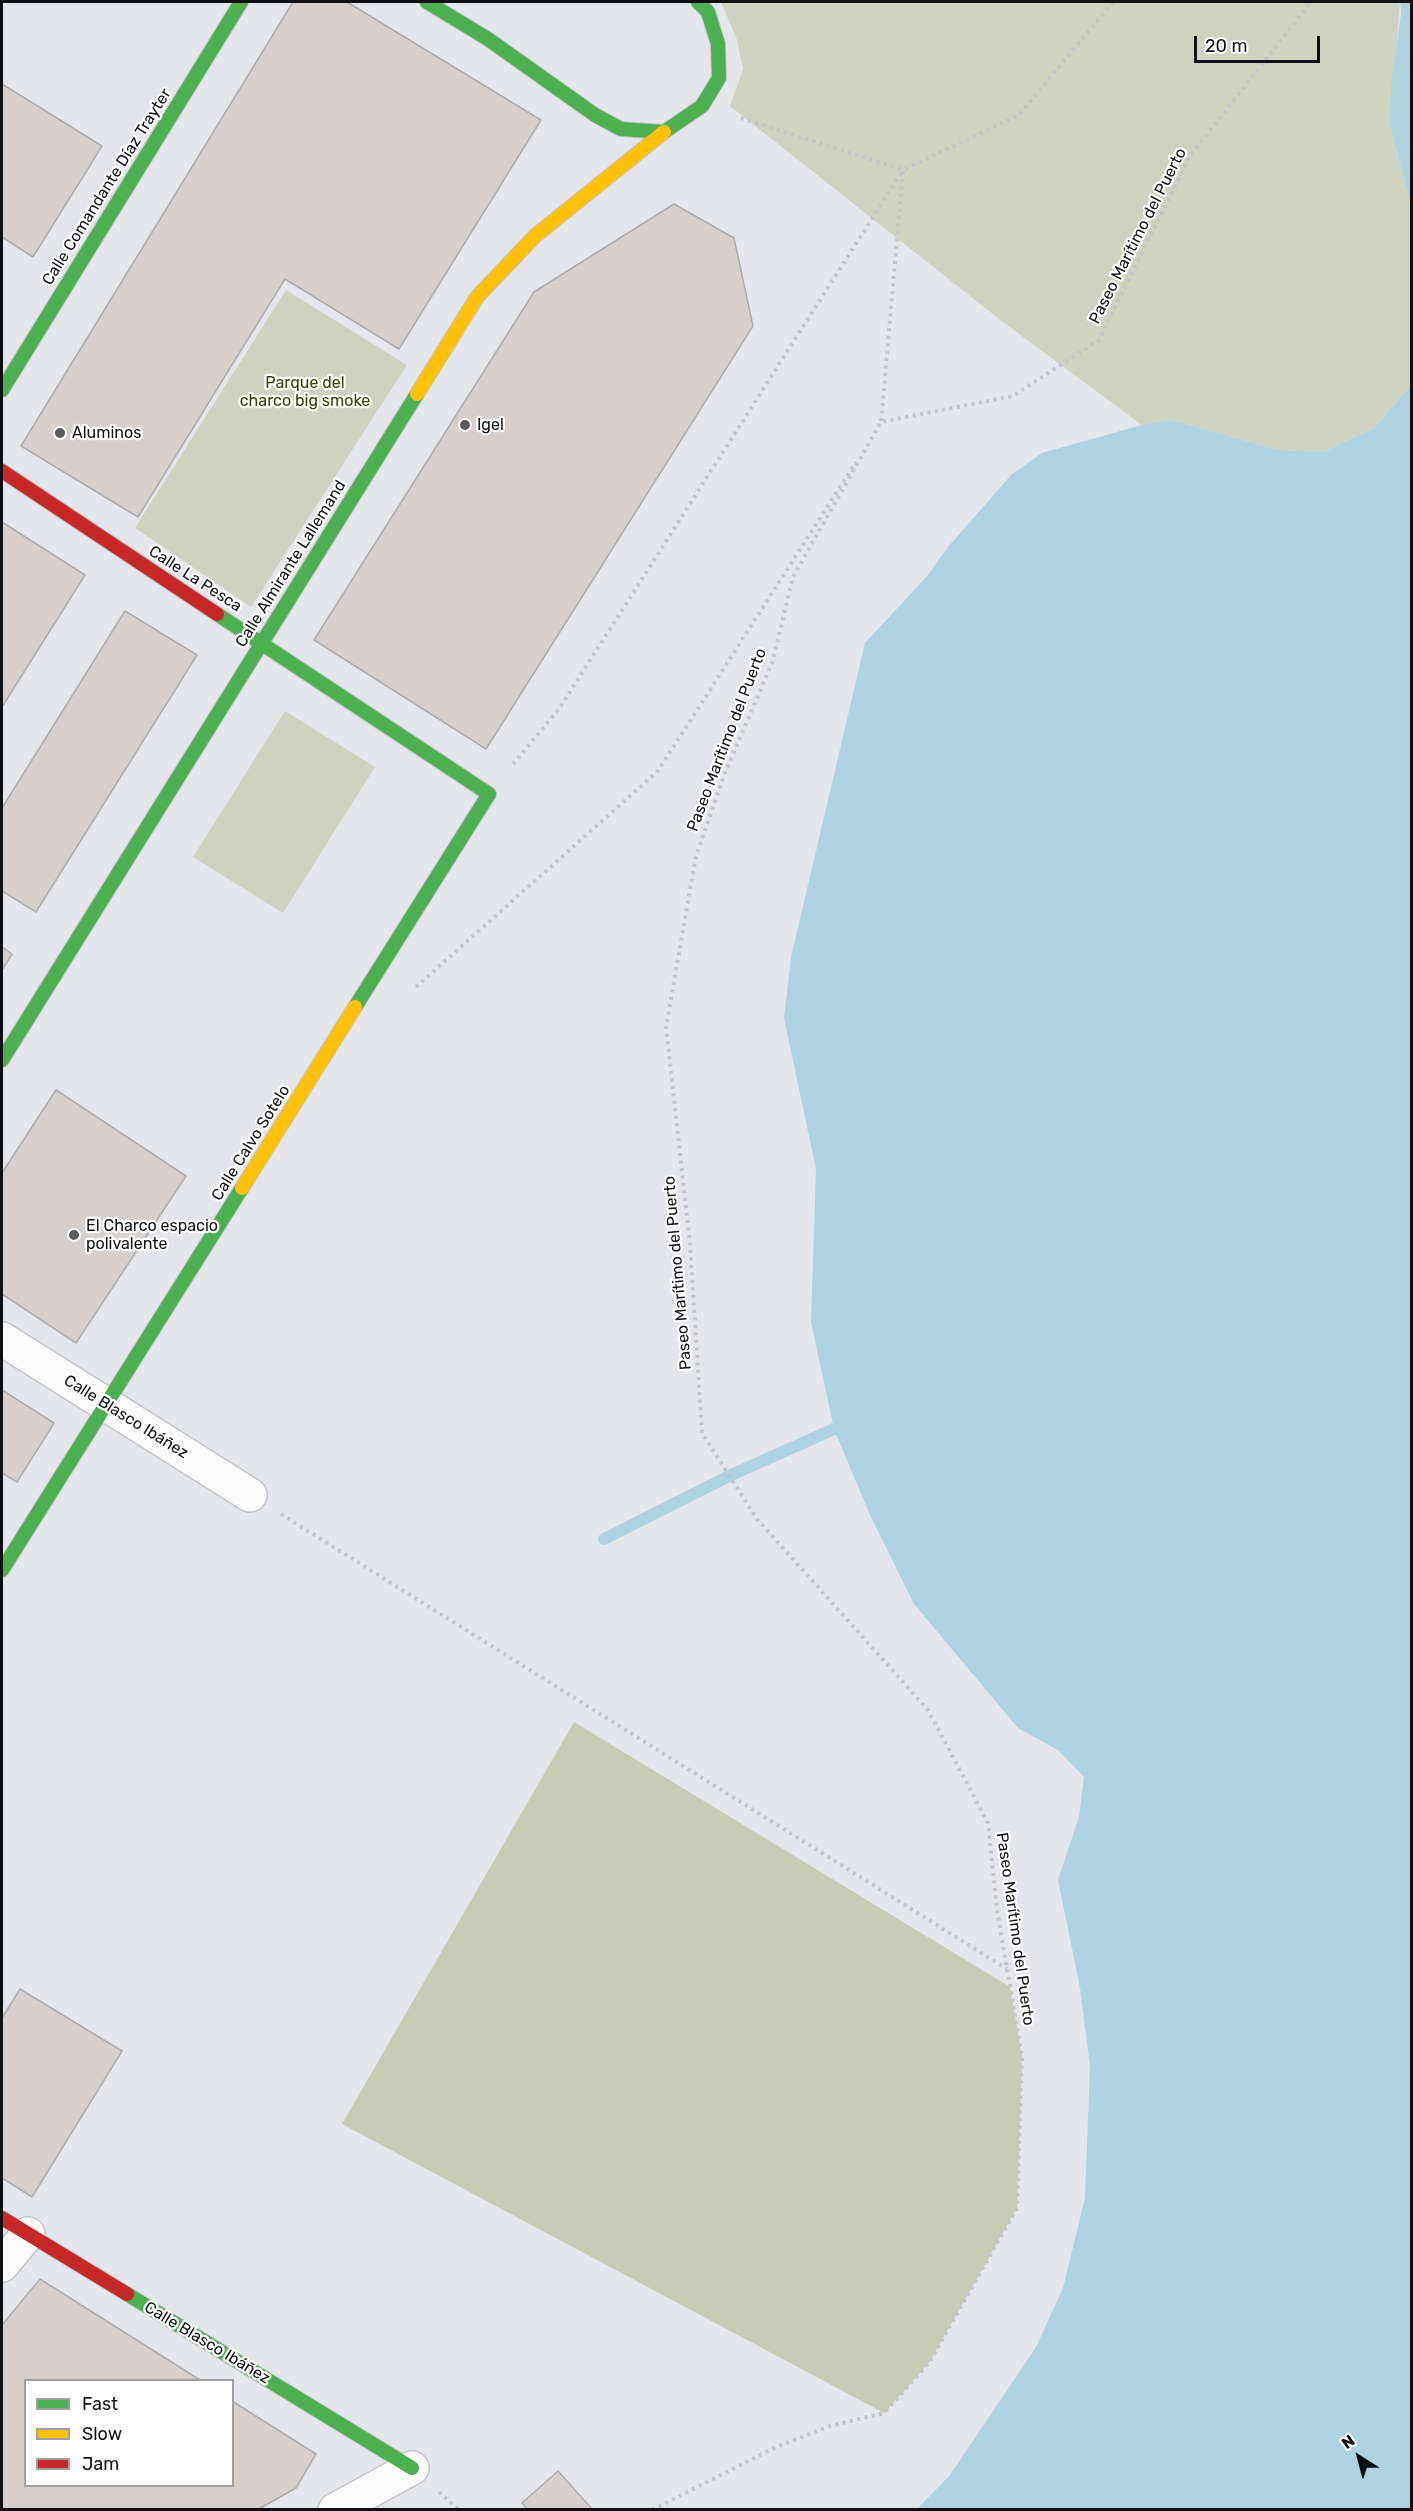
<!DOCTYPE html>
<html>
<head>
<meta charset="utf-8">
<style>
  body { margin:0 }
  #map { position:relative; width:1413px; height:2511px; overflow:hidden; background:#e4e6ec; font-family:Rubik,sans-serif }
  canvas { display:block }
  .frame { position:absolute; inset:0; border:3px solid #0f1013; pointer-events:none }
  .legend { position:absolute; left:24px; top:2379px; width:210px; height:108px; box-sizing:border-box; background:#fff; border:2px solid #9f9fa1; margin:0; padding:8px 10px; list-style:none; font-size:18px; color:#0f1013 }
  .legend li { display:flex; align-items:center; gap:12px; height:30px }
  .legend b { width:30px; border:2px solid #9f9fa1 }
  .north { position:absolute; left:1329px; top:2427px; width:60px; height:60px; -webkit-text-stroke:4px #fff; paint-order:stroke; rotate:324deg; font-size:16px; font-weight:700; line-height:24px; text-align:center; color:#0f1013 }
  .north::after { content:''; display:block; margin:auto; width:21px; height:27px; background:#0f1013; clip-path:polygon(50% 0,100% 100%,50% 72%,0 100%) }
  .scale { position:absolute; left:1194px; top:36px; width:126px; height:27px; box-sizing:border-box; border:3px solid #0f1013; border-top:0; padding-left:8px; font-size:18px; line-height:21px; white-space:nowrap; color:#0f1013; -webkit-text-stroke:4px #fff; paint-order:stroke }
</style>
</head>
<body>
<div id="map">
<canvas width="1413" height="2511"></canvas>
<div class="frame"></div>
<ul class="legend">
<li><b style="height:8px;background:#4caf50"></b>Fast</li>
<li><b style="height:8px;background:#ffc107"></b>Slow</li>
<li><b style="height:8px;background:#c62828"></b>Jam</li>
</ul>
<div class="north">N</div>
<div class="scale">20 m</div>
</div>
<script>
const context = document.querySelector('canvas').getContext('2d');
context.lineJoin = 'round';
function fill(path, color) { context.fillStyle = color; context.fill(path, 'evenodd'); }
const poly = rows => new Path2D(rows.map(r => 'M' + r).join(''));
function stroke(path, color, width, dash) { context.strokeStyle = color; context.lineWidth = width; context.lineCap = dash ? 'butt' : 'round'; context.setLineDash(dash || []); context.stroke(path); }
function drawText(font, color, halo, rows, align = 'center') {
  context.font = font + ' Rubik,sans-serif'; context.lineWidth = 4.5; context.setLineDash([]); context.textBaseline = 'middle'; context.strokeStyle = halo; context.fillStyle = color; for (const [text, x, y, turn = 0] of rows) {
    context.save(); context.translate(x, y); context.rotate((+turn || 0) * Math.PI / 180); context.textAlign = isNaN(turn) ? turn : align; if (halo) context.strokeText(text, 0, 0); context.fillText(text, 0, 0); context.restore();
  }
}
fill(poly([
  [721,2,1400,2,1390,126,1411,205,1411,385,1374,428,1323,452,1278,450,1172,420,1142,425,1003,322,730,106,743,69,737,40],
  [286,290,407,365,251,607,135,528],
  [285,711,375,767,283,913,193,857]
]), '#cfd2c1');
fill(poly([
  [574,1722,1010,1987,1022,2057,1017,2208,929,2363,884,2413,342,2124]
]), '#c7cbb6');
fill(poly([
  [1400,2,1411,2,1411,205,1390,126,1391,85,1401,13],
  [1411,385,1411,2509,917,2509,950,2475,1036,2347,1063,2288,1085,2198,1090,2066,1080,1988,1058,1880,1079,1817,1084,1777,1058,1750,1018,1728,914,1604,870,1515,834,1429,811,1322,816,1169,784,1018,791,957,865,643,928,575,948,547,1012,474,1042,453,1142,425,1172,420,1278,450,1323,452,1374,428]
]), '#acd3df');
stroke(poly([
  [604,1539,729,1476,834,1429]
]), '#acd3df', 12);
const building = poly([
  [293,2,347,2,541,120,399,349,285,279,138,517,21,446,293,2],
  [2,84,102,146,33,257,2,237,2,84],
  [674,204,734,238,753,326,486,749,314,640,534,292,674,204],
  [2,522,85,575,2,707,2,522],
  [125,611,197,655,36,912,2,891,2,808,125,611],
  [2,947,12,954,2,970,2,947],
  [56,1090,186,1176,76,1343,2,1294,2,1173,56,1090],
  [2,1390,54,1423,17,1482,2,1473,2,1390],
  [20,1989,122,2051,32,2197,2,2178,2,2018,20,1989],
  [40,2279,200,2380,26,2380,26,2486,232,2486,232,2401,316,2454,296,2488,257,2510,2,2510,2,2325,40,2279],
  [558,2471,593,2510,528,2510,522,2503,558,2471]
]);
fill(building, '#d6cfcc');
stroke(building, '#acacad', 1.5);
const street = poly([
  [2,1339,250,1495],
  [2,2265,28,2234],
  [335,2510,412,2468]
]);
const fast = poly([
  [427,2,488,39,595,115,621,129,664,132,702,106,719,78,718,44,708,12,698,2],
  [2,390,241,2],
  [217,614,489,794,355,1007],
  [2,1060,417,394],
  [2,1570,242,1188],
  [127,2294,412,2468]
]);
const slow = poly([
  [417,394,477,297,535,236,664,132],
  [242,1188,355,1007]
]);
const jam = poly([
  [2,471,217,614],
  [2,2218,127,2294]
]);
stroke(street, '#c3c4c8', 36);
stroke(fast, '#c3c4c8', 16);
stroke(slow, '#c3c4c8', 16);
stroke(jam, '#c3c4c8', 16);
stroke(poly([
  [741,118,903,170,1019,115,1113,2],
  [513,764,559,709,903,170,881,423],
  [416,987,658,771,856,462],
  [281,1514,1007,1969],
  [439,2492,459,2510],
  [652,2510,776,2447,830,2426,884,2413,929,2363,1017,2208,1022,2057,997,1910,988,1823,928,1710,757,1519,702,1433,690,1244,666,1027,696,856,725,773,772,663,793,577,881,422,1013,396,1099,340,1190,156,1311,2]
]), '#c3c4c7', 4, [3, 4.5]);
stroke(street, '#fbfbfc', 33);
stroke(fast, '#4caf50', 14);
stroke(slow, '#ffc107', 14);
stroke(jam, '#c62828', 14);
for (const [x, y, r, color] of [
  [465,425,6,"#5a5b5f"],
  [60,433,6,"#5a5b5f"],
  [74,1235,6,"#5a5b5f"]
]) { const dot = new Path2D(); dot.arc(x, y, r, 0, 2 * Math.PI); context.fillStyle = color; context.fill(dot); stroke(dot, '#fff', 2); }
drawText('16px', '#0f1013', '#fff', [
  ["Calle Comandante Díaz Trayter",107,187,-58],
  ["Paseo Marítimo del Puerto",1138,236,-63],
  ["Calle Almirante Lallemand",291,564,-58],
  ["Calle La Pesca",195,579,33],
  ["Paseo Marítimo del Puerto",727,740,-69],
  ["Calle Calvo Sotelo",251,1143,-58],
  ["Paseo Marítimo del Puerto",678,1273,-95],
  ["Calle Blasco Ibáñez",126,1417,32],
  ["Paseo Marítimo del Puerto",1015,1929,82],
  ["Calle Blasco Ibáñez",207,2343,31]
]);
drawText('16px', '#3b3f09', '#fff', [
  ["Parque del",305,383],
  ["charco big smoke",305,401]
]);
drawText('16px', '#0f1013', '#fff', [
  ["Igel",477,425],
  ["Aluminos",72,433],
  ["El Charco espacio",86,1226],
  ["polivalente",86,1244]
], 'left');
</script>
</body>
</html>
